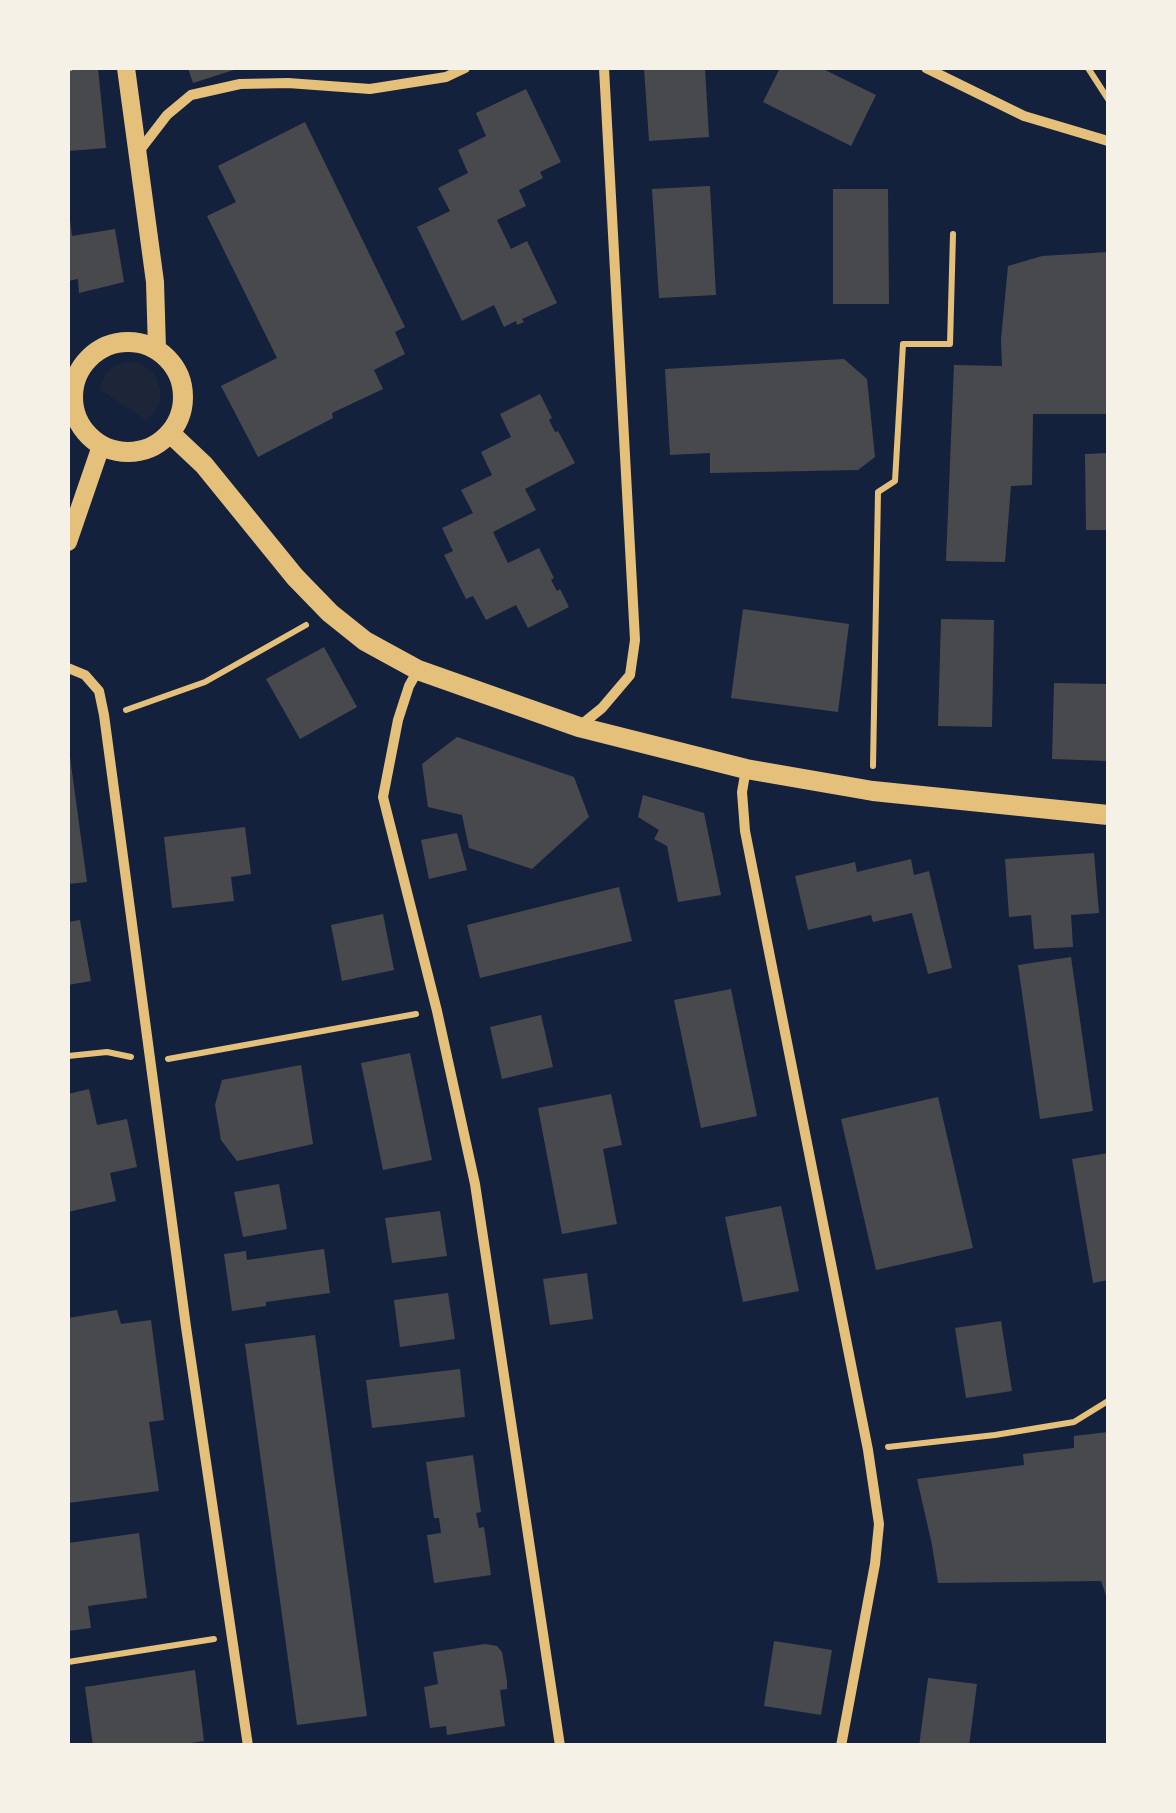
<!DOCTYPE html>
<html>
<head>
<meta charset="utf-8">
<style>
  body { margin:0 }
  #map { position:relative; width:1176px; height:1813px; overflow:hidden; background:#14213d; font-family:Signika,sans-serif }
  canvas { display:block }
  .frame { position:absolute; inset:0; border:70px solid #f6f1e7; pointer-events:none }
</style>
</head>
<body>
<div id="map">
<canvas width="1176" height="1813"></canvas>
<div class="frame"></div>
</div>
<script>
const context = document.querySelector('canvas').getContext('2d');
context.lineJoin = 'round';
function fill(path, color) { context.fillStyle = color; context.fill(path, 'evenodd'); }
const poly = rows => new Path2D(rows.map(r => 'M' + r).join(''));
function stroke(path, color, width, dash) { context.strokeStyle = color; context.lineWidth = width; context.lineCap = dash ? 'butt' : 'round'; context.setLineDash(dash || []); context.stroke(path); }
fill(poly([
  [125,362,137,363,148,368,156,377,160,389,160,401,155,412,146,420,99,389,105,375,113,367]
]), '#1d2539');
fill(poly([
  [98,68,106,148,68,151,68,70],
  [188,68,240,68,193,83],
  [644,68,705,68,709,137,649,141],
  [780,68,821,68,876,95,851,146,763,102],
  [526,89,561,162,540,172,543,178,519,190,526,206,497,220,511,249,527,241,557,303,522,319,524,322,517,325,516,321,504,327,494,305,462,321,417,227,450,211,438,188,468,173,458,150,486,136,476,113],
  [305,122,405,327,395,332,405,354,374,370,383,389,332,413,333,418,258,457,221,386,277,358,207,216,236,202,218,166],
  [710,186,716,295,659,298,652,189],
  [833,189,888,189,889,304,833,304],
  [68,220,70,220,72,236,115,229,124,282,79,293,78,279,68,281],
  [1108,252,1108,414,1033,414,1032,485,1011,486,1005,562,946,561,954,365,1002,366,1001,339,1008,266,1042,256],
  [844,359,867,379,875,457,858,470,710,473,710,453,670,455,665,369],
  [540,394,552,418,549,420,555,432,558,431,575,463,525,489,536,510,493,532,508,563,539,548,554,578,551,580,557,591,560,589,569,607,528,628,516,605,486,620,473,596,466,599,444,555,453,551,442,528,473,513,461,490,492,475,481,452,511,437,500,414],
  [1108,453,1108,530,1086,530,1085,454],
  [743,609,849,624,838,712,731,698],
  [941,619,994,620,992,727,938,726],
  [324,647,357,707,300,739,266,679],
  [1054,683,1108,684,1108,761,1052,759],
  [457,737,574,777,589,817,532,869,469,848,462,815,428,807,422,764],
  [68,757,70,757,87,882,68,884],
  [643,795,704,813,721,895,678,902,667,846,654,839,659,830,638,817],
  [245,827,251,874,231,877,234,901,172,908,164,837],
  [457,833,467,870,429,879,421,840],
  [1094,853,1099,913,1071,915,1073,947,1034,949,1031,915,1009,917,1005,859],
  [911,859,914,875,929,871,952,968,928,974,912,913,873,922,871,915,808,930,795,876,855,862,857,872],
  [619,887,632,941,480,978,467,925],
  [383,914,394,970,342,981,331,925],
  [80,920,91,981,68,985,68,922],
  [1071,957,1093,1111,1040,1119,1018,965],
  [731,989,757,1116,701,1128,674,1000],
  [541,1015,553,1067,502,1079,490,1027],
  [410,1053,432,1160,383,1170,361,1063],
  [301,1065,313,1144,237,1161,221,1140,215,1105,222,1080],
  [89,1089,97,1125,127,1119,137,1167,110,1173,116,1201,68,1212,68,1094],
  [611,1094,622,1145,603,1149,617,1224,562,1234,538,1108],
  [938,1097,973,1248,876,1270,841,1119],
  [1108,1153,1108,1280,1093,1283,1072,1159],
  [279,1184,287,1229,243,1237,234,1192],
  [781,1206,799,1291,743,1302,725,1217],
  [440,1211,447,1256,392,1263,385,1218],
  [324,1249,330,1293,266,1302,266,1306,232,1311,224,1254,246,1251,247,1260],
  [587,1273,593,1319,550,1325,543,1279],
  [448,1293,455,1339,400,1347,394,1300],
  [117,1310,121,1324,151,1320,164,1420,149,1422,159,1491,68,1503,68,1318],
  [1001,1321,1012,1391,966,1398,955,1328],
  [315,1335,367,1716,297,1725,245,1344],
  [460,1369,465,1417,372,1428,366,1380],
  [1108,1432,1108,1601,1101,1581,938,1583,932,1545,917,1479,1024,1465,1023,1454,1074,1448,1074,1436],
  [473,1455,481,1512,476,1513,479,1528,484,1527,491,1575,434,1583,427,1535,441,1533,439,1518,434,1518,426,1462],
  [139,1533,147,1598,88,1606,91,1628,68,1631,68,1543],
  [774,1641,832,1650,821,1715,764,1706],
  [485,1644,497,1646,502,1652,507,1681,507,1689,500,1690,505,1726,447,1735,446,1726,430,1728,424,1687,438,1684,433,1652],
  [195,1670,204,1741,171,1746,93,1746,85,1687],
  [928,1678,977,1684,969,1746,919,1746]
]), '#48494c');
stroke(poly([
  [68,68,70,68],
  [1088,68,1108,99],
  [126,710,205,682,306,625],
  [873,766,878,492,895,481,903,344,950,344,953,234],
  [68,1056,107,1052,131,1057],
  [168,1059,416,1014],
  [888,1447,995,1435,1074,1422,1108,1401],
  [68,1662,214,1639]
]), '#e5c07b', 6);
stroke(poly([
  [926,68,1024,116,1108,141],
  [137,154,167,115,191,95,240,84,288,83,370,89,446,77,465,68],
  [68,668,85,675,99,691,104,715,186,1327,248,1746],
  [418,670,409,686,398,720,383,797,437,1011,475,1184,560,1746],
  [581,725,602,708,630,675,635,640,604,68],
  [746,769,742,792,745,831,868,1450,879,1524,875,1564,841,1746]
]), '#e5c07b', 10);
stroke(poly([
  [126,68,155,282,157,349],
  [68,542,101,446]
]), '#e5c07b', 18);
stroke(poly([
  '73 397a55 55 0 1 1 110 0a55 55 0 1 1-110 0Z',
  [170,433,204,465,295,577,330,613,365,641,418,670,579,727,746,769,873,791,1108,815]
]), '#e5c07b', 20);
</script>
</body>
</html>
